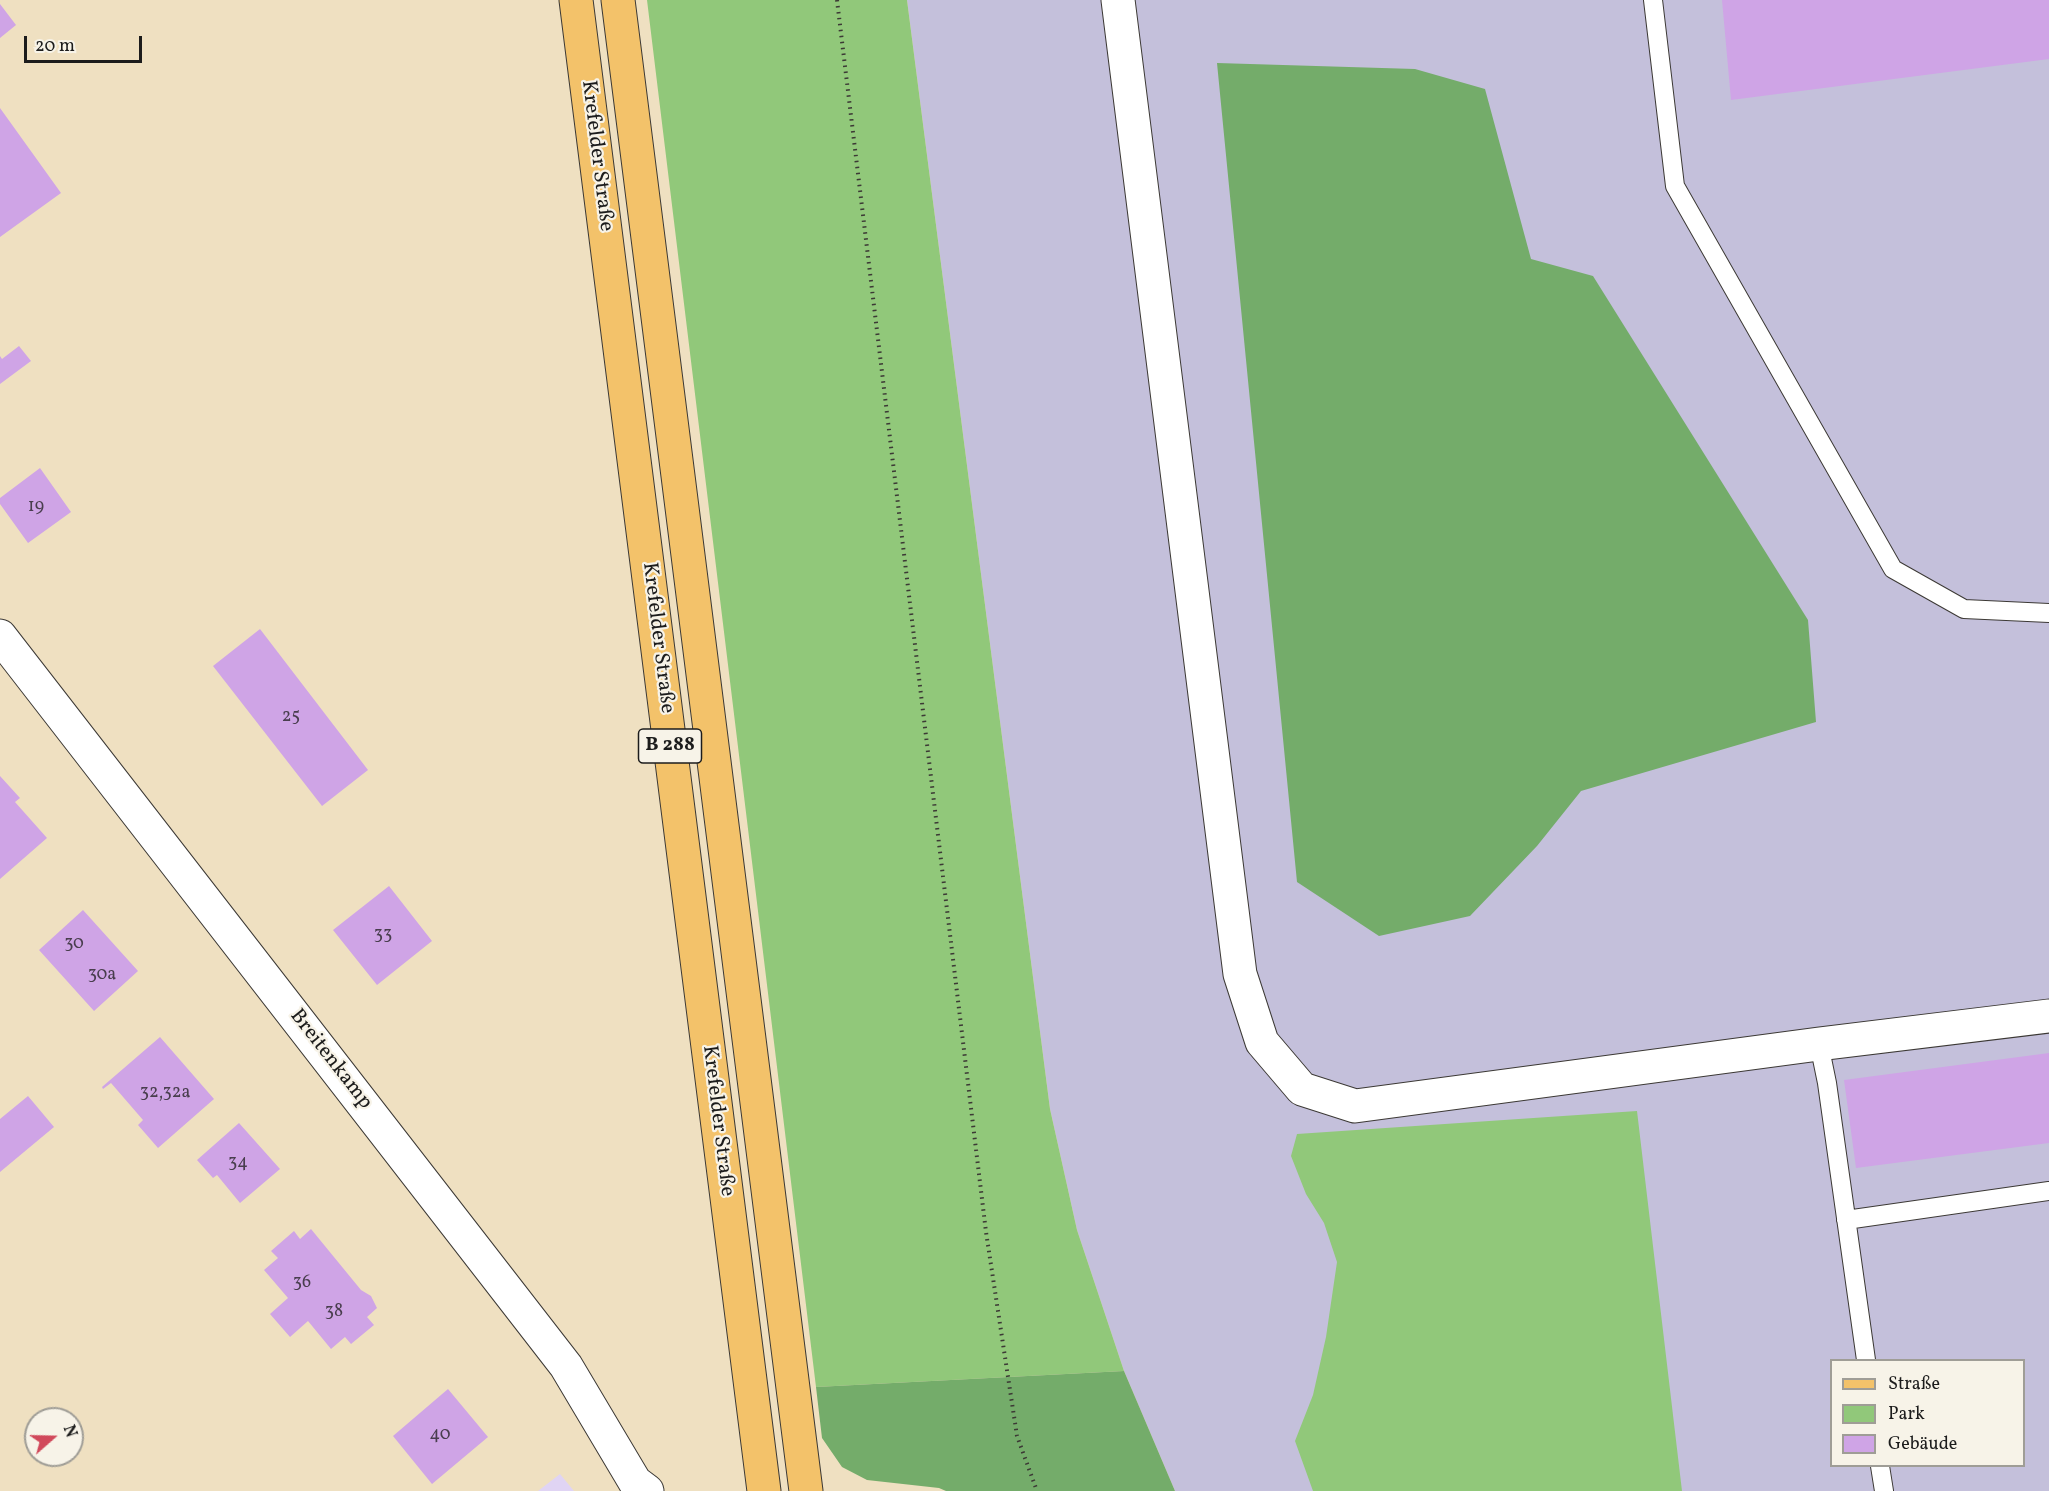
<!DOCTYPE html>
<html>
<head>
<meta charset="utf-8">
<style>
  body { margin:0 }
  #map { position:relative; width:2049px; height:1491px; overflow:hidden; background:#efe0c1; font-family:Vollkorn,serif }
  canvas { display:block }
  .legend { position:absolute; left:1830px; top:1359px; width:195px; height:108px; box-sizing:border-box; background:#f7f3e8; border:2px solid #9f9d96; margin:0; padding:8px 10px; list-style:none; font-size:18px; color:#1c1c1c }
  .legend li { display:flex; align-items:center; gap:12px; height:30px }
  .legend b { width:30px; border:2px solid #9f9d96 }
  .north { position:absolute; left:24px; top:1407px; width:60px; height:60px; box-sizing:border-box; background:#f7f3e8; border:2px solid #9f9d96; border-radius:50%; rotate:70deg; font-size:16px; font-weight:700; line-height:24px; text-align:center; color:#1c1c1c }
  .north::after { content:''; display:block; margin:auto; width:21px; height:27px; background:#d1495b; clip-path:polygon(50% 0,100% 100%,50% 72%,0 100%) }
  .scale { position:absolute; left:24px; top:36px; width:118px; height:27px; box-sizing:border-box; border:3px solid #1c1c1c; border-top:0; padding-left:8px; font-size:18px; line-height:21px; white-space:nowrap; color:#1c1c1c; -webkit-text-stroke:4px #f7f3e8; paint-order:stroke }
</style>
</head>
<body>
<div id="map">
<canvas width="2049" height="1491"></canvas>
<ul class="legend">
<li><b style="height:8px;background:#f3c26a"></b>Straße</li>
<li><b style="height:16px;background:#91c87a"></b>Park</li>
<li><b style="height:16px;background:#cfa4e6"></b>Gebäude</li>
</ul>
<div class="north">N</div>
<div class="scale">20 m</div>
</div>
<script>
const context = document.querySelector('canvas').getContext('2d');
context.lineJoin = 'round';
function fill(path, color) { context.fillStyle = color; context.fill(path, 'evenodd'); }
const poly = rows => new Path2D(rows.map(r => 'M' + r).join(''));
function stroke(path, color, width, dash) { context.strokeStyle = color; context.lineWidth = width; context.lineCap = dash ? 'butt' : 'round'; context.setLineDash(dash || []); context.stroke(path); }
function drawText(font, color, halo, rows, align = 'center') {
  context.font = font + ' Vollkorn,serif'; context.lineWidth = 4.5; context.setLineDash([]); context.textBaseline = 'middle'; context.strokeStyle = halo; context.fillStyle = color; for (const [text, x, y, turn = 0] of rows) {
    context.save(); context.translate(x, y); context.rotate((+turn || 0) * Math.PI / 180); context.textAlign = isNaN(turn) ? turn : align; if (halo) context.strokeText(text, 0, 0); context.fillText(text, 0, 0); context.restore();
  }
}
fill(poly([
  [560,1474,574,1491,538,1491]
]), '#e0d4f4');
fill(poly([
  [907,0,2049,0,2049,1491,1175,1491,1124,1371,1077,1230,1050,1109],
  [1832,1360,2024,1360,2024,1466,1832,1466]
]), '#c4c0db');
fill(poly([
  [647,0,907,0,1050,1109,1077,1230,1124,1371,816,1387],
  [1637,1111,1682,1491,1313,1491,1295,1441,1313,1395,1326,1337,1337,1262,1324,1223,1306,1194,1291,1156,1297,1134]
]), '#91c87a');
fill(poly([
  [1217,63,1415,69,1485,89,1531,259,1593,276,1808,620,1816,722,1581,791,1537,846,1470,916,1379,936,1297,882],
  [1124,1371,1175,1491,946,1491,939,1488,867,1480,842,1467,822,1438,816,1387]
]), '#74ac6a');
fill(poly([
  [1722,0,2049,0,2049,59,1731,100],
  [0,4,16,25,0,38],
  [0,108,61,193,0,237],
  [19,346,31,361,0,384,0,356,2,359],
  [40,468,71,512,28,543,0,504,0,498],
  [260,629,368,770,322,806,213,666],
  [0,776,20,798,15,802,47,838,0,879],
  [389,886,432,941,377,985,333,930],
  [83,910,138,971,94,1011,39,950],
  [160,1037,214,1099,158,1148,138,1125,143,1120,111,1083,103,1089,102,1087],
  [2049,1053,2049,1143,1856,1168,1844,1080],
  [28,1096,54,1127,0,1172,0,1119],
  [239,1123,280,1169,240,1203,217,1175,213,1178,197,1160],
  [311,1229,361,1290,371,1296,377,1308,367,1317,374,1325,351,1344,345,1337,331,1349,308,1321,290,1337,270,1314,288,1298,264,1270,278,1258,271,1251,294,1231,300,1239],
  [448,1389,488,1437,432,1484,393,1436]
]), '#cfa4e6');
const lane = poly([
  [1653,0,1675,186,1893,569,1964,609,2049,613],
  [1819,1044,1827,1083,1866,1360],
  [1846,1220,2049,1191],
  [1880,1466,1884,1491]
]);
const street = poly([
  [1118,0,1240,974,1262,1042,1302,1089,1355,1106,1819,1044,2049,1016],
  [0,636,566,1366,635,1482,647,1491]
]);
const primary = poly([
  [576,0,764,1491],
  [618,0,806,1491]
]);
stroke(lane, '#3c3935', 20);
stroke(street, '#3c3935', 35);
stroke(primary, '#3c3935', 35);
stroke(poly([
  [837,0,986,1232,1017,1436,1037,1491]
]), '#3c3935', 4, [1.5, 4.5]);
stroke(lane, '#fff', 18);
stroke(street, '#fff', 33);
stroke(primary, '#f3c26a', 33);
drawText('18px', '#493e4e', null, [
  ["19",36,508],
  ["25",291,718],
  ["33",383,936],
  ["30",74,945],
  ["30a",102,976],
  ["32,32a",165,1094],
  ["34",238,1164],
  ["36",302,1284],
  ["38",334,1313],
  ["40",440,1436]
]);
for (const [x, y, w] of [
  [670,746,63]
]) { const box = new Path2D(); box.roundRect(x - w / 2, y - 17, w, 34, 4.5); context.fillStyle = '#f7f3e8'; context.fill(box); stroke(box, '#1c1c1c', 1.5); }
drawText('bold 20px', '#1c1c1c', null, [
  ["B 288",670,746]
]);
drawText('21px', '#1c1c1c', '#f7f3e8', [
  ["Krefelder Straße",596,156,83],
  ["Krefelder Straße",657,638,83],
  ["Breitenkamp",330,1060,52],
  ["Krefelder Straße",717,1121,83]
]);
</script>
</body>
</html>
